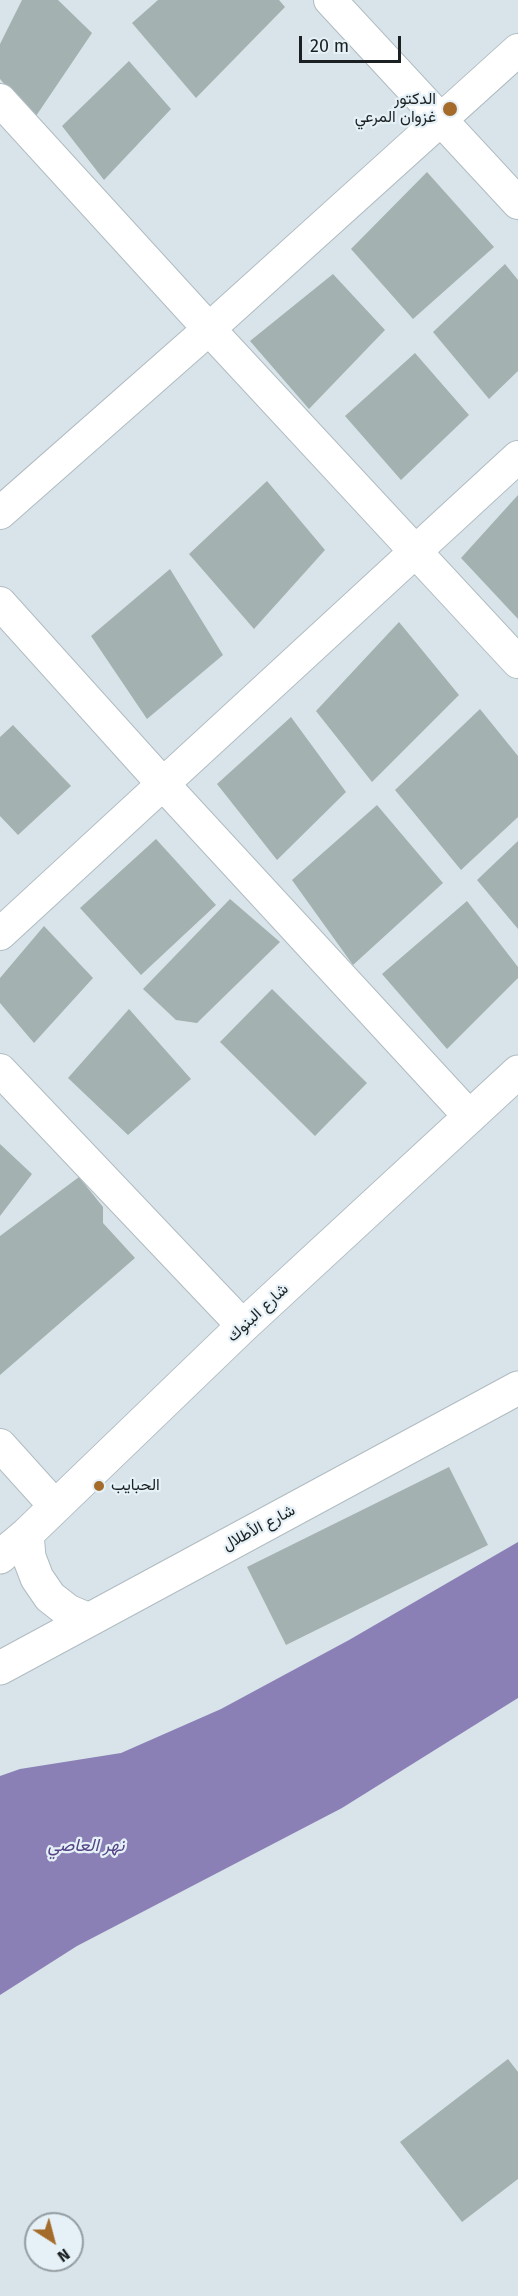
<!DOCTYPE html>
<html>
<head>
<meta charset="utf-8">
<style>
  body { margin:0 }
  #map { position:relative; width:518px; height:2296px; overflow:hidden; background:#d8e4ea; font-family:"Fira Sans",sans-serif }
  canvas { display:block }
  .north { position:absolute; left:24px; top:2212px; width:60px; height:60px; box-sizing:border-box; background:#e5f1f7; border:2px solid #949da2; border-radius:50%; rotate:144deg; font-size:16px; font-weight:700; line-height:24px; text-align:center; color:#1b2022 }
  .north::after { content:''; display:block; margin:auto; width:21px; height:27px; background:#a46b2a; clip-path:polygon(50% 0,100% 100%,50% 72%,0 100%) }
  .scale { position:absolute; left:299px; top:36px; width:102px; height:27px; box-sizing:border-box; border:3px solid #1b2022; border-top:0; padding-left:8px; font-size:18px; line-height:21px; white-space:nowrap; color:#1b2022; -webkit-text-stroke:4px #e5f1f7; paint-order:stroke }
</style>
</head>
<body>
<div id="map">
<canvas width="518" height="2296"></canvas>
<div class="north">N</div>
<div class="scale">20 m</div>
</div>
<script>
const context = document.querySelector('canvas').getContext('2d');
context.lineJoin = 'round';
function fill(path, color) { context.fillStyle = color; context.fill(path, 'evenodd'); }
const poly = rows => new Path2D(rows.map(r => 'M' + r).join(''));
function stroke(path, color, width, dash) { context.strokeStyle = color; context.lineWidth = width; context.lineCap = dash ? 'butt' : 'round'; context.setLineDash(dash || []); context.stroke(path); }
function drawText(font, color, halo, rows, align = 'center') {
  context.font = font + ' "Fira Sans",Vazirmatn,sans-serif'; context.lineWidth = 4.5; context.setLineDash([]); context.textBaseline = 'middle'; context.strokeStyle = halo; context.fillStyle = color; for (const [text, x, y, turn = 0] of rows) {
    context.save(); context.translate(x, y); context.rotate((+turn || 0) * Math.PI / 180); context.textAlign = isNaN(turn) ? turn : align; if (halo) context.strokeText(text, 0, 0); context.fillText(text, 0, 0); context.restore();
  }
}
fill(poly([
  [518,1542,518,1698,342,1808,77,1946,0,1995,0,1776,20,1769,121,1753,221,1709,349,1640]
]), '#8b80b6');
fill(poly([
  [22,0,58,0,92,33,34,119,0,79,0,44],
  [158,0,279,0,285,7,196,98,132,23],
  [129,61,171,109,104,180,62,126],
  [427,172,494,247,413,319,351,249],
  [505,264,518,280,518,371,489,399,433,332],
  [333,274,385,330,309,409,250,341],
  [415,353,469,415,401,480,345,416],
  [267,481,325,550,254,629,189,554],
  [518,495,518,619,461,558],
  [170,569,223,655,147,719,91,636],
  [399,622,459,695,372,782,316,711],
  [480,709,518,756,518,817,461,870,395,790],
  [291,717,346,792,277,860,217,784],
  [13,725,71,786,18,835,0,816,0,737],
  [377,805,443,883,353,965,292,880],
  [156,839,216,905,141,975,80,908],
  [518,841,518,929,477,880],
  [230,899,280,942,197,1023,176,1020,143,989],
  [467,901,518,967,518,978,447,1049,382,974],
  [44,926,93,978,34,1043,0,1003,0,978],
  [272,989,367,1083,315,1136,220,1042],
  [129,1009,191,1079,128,1135,68,1078],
  [0,1144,32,1174,0,1216],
  [79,1177,103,1207,103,1223,135,1258,0,1375,0,1236],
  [449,1467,488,1545,286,1645,247,1567],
  [508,2059,518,2072,518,2179,462,2222,400,2142]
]), '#a3b1b0');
const street = poly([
  [330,0,518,203],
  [0,100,209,329,518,662],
  [0,513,209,329,518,50],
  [0,603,163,784,470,1117],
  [0,934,518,457],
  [0,1070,243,1326],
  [0,1445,55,1506]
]);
const secondary = poly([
  [27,1534,29,1557,37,1578,50,1597,68,1611,89,1620],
  [0,1557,27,1534,243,1326,518,1072],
  [0,1668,518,1388]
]);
stroke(street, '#b0bcc1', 34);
stroke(secondary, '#b0bcc1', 35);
stroke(street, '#fff', 32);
stroke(secondary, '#fff', 33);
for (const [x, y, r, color] of [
  [450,109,8,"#a46b2a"],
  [99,1486,6,"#a46b2a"]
]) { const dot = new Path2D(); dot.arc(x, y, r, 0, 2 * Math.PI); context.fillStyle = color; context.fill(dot); stroke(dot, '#e5f1f7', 2); }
drawText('16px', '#1b2022', '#e5f1f7', [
  ["الدكتور",436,100],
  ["غزوان المرعي",436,118],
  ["الحبايب",111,1486,"left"]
], 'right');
drawText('16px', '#1b2022', '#e5f1f7', [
  ["شارع البنوك",258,1313,-43],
  ["شارع الأطلال",259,1528,-28]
]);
drawText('italic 18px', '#554387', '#e5f1f7', [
  ["نهر العاصي",86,1846]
]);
</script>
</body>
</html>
